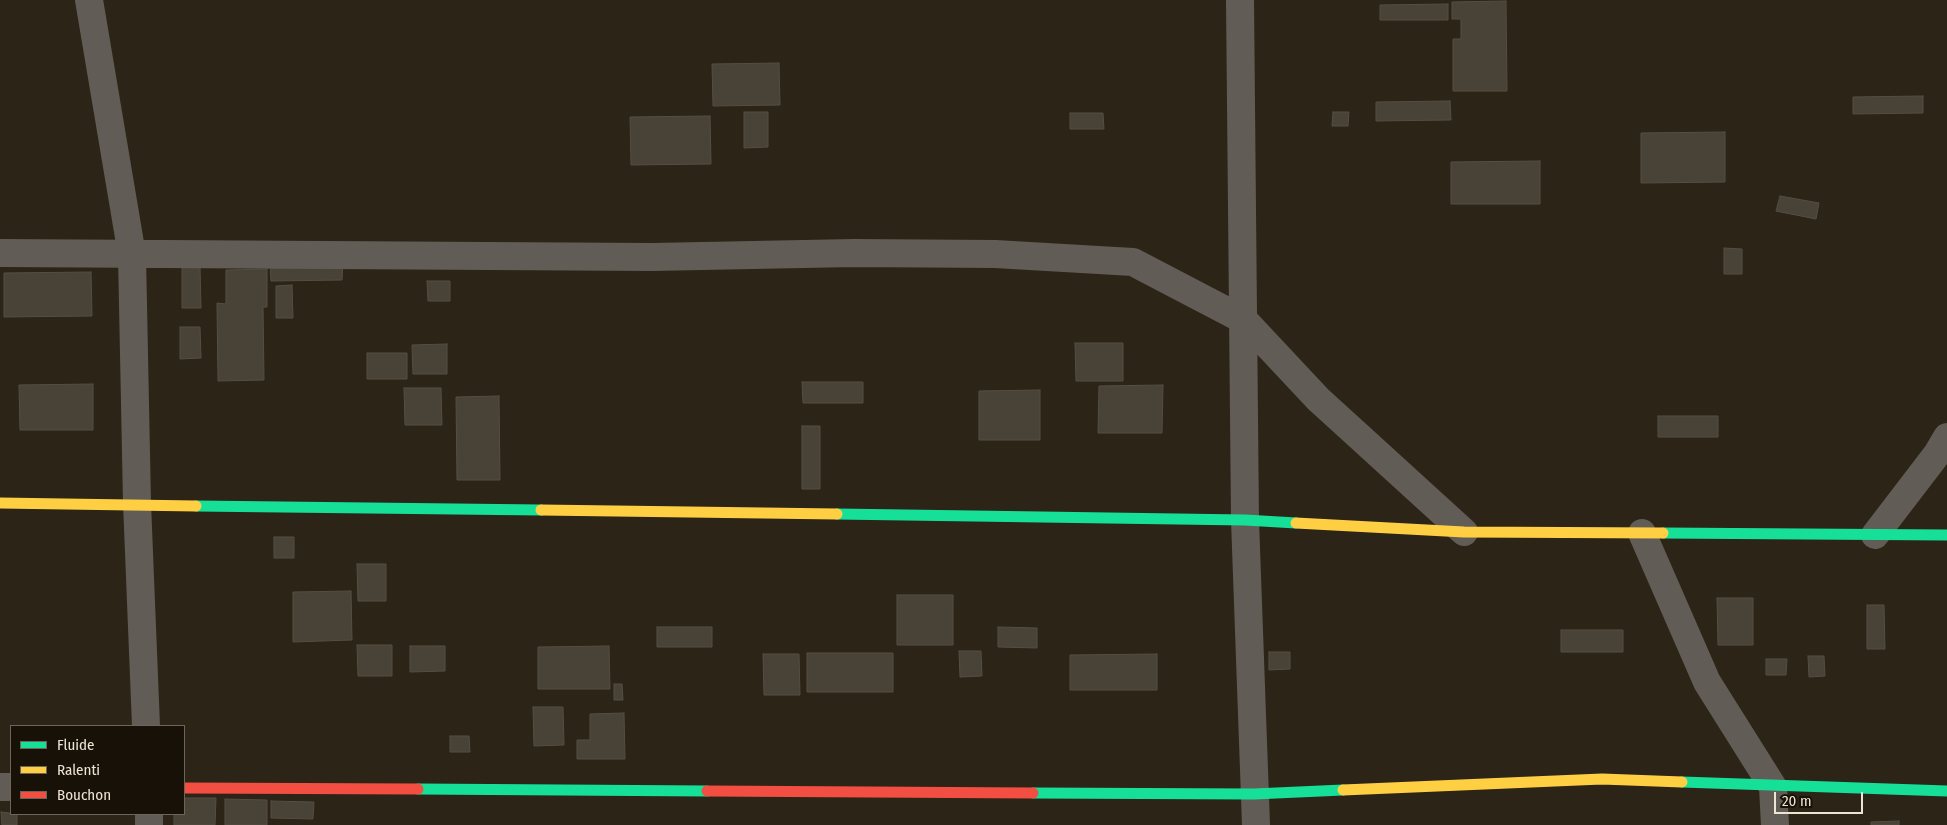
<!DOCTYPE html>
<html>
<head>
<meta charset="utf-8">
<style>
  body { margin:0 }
  #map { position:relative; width:1947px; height:825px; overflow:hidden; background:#2c2416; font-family:"Fira Sans Condensed",sans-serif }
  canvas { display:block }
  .legend { position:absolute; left:10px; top:725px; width:175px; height:90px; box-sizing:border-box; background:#181107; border:1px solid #6e6559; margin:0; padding:6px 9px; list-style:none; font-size:15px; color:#eee4d4 }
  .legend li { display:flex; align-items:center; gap:10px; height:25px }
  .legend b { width:25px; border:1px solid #6e6559 }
  .scale { position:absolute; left:1774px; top:792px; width:89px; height:22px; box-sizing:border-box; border:2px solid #eee4d4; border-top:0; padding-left:6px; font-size:15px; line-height:18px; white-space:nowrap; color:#eee4d4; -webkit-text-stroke:4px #181107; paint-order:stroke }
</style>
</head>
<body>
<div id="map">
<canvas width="1947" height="825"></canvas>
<ul class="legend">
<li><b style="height:6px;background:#16e098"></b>Fluide</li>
<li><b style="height:6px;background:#ffcf43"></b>Ralenti</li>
<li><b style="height:6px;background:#f24e42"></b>Bouchon</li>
</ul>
<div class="scale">20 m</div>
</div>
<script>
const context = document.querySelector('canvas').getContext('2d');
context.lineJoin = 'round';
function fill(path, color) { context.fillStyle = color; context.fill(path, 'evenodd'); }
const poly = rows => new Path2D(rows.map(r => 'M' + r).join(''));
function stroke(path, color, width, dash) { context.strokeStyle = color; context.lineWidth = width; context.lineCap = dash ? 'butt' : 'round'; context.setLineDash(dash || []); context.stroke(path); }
const building = poly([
  [1506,1,1507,91,1453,91,1453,39,1461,39,1461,19,1452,19,1452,2,1506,1],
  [1448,4,1448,20,1380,20,1380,5,1448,4],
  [779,63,780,105,713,106,712,64,779,63],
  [1923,96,1923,113,1853,114,1853,97,1923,96],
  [1450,101,1451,120,1376,121,1376,102,1450,101],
  [744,112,768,112,768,147,744,148,744,112],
  [1333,112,1349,112,1348,126,1332,126,1333,112],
  [1070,113,1103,113,1104,129,1070,129,1070,113],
  [710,116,711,164,631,165,630,117,710,116],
  [1725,132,1725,182,1641,183,1641,133,1725,132],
  [1540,161,1540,204,1451,204,1451,162,1540,161],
  [1780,196,1819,203,1816,219,1776,211,1780,196],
  [1724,248,1742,249,1742,274,1724,274,1724,248],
  [343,262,342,280,271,281,270,263,343,262],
  [200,266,201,308,182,308,182,267,200,266],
  [267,269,267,307,263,307,264,380,218,381,217,303,226,304,226,270,267,269],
  [91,272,92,316,4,317,4,273,91,272],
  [427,281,450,281,450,301,428,301,427,281],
  [292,285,293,318,276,318,276,286,292,285],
  [180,327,200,327,201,358,180,359,180,327],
  [1075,343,1123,343,1123,381,1076,381,1075,343],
  [447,344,447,374,413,374,412,345,447,344],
  [367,353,407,353,407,379,367,379,367,353],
  [802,382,863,382,863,403,803,403,802,382],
  [93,384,93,430,20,430,19,385,93,384],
  [1163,385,1162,433,1098,433,1099,386,1163,385],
  [404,388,441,388,442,425,405,425,404,388],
  [1040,390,1040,440,979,440,979,391,1040,390],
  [499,396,500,480,457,480,456,397,499,396],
  [1658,416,1718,416,1718,437,1658,437,1658,416],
  [802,426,820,426,820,489,802,489,802,426],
  [274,537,294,537,294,558,274,558,274,537],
  [357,564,386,564,386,601,358,601,357,564],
  [351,591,352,640,293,642,293,592,351,591],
  [897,595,953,595,953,645,897,645,897,595],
  [1717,598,1753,598,1753,645,1718,645,1717,598],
  [1867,605,1884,605,1885,649,1867,649,1867,605],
  [657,627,712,627,712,647,657,647,657,627],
  [998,627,1037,628,1037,648,998,647,998,627],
  [1561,630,1623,630,1623,652,1561,652,1561,630],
  [357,645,392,645,392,676,358,676,357,645],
  [410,646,445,646,445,671,410,672,410,646],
  [609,646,610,689,538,689,538,647,609,646],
  [959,651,981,651,982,676,960,677,959,651],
  [1269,652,1290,652,1290,669,1269,670,1269,652],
  [807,653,893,653,893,692,807,692,807,653],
  [763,654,799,654,800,695,764,695,763,654],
  [1157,654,1157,690,1070,690,1070,655,1157,654],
  [1808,656,1824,656,1825,676,1809,677,1808,656],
  [1766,659,1787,659,1786,675,1766,675,1766,659],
  [614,684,622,684,623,700,614,700,614,684],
  [533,707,563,707,564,745,534,746,533,707],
  [624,713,625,759,577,759,577,740,590,740,590,714,624,713],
  [450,736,469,736,470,752,450,752,450,736],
  [184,798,216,798,215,825,174,825,174,814,184,814,184,798],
  [225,799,267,800,267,825,225,825,225,799],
  [271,801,314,802,313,819,271,818,271,801],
  [1,812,17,814,17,825,2,825,1,812],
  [1899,821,1899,825,1871,825,1871,822,1899,821]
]);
fill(building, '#494236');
stroke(building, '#554e43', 1);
stroke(poly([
  [89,0,132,255,137,503,146,726],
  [1240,0,1245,520,1256,825],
  [0,253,652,257,854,253,995,254,1133,262,1244,320,1318,399,1464,532],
  [1642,533,1707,682,1773,787,1775,825],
  [1875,535,1937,454,1947,437],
  [0,787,11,787],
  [149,814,149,825]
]), '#625c57', 28);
stroke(poly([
  [196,506,541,510],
  [837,514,1245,520,1296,523],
  [1663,533,1947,535],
  [1682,782,1947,791],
  [418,789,707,791],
  [1033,793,1254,794,1343,790]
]), '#16e098', 11);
stroke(poly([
  [0,503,196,506],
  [541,510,837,514],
  [1296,523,1464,532,1663,533],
  [1343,790,1602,779,1682,782]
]), '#ffcf43', 11);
stroke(poly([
  [184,788,418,789],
  [707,791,1033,793]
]), '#f24e42', 11);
</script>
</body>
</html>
